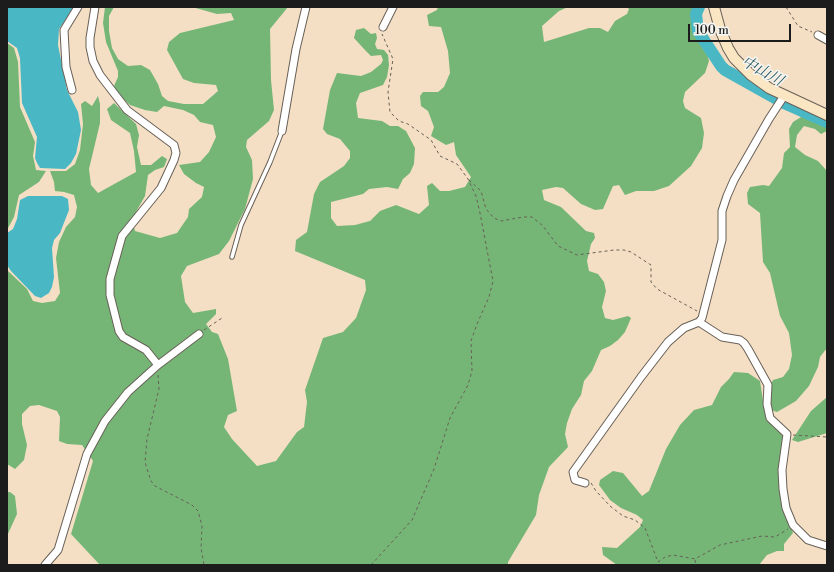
<!DOCTYPE html>
<html>
<head>
<meta charset="utf-8">
<style>
  body { margin:0 }
  #map { position:relative; width:834px; height:572px; overflow:hidden; background:#f4dfc5; font-family:"Libre Bodoni",serif }
  canvas { display:block }
  .frame { position:absolute; inset:0; border:8px solid #1c1c1c; pointer-events:none }
  .scale { position:absolute; left:688px; top:24px; width:103px; height:18px; box-sizing:border-box; border:2px solid #1c1c1c; border-top:0; padding-left:5px; font-size:12px; line-height:14px; white-space:nowrap; color:#1c1c1c; -webkit-text-stroke:3px #f6f6f2; paint-order:stroke }
</style>
</head>
<body>
<div id="map">
<canvas width="834" height="572"></canvas>
<div class="frame"></div>
<div class="scale">100 m</div>
</div>
<script>
const context = document.querySelector('canvas').getContext('2d');
context.lineJoin = 'round';
function fill(path, color) { context.fillStyle = color; context.fill(path, 'evenodd'); }
const poly = rows => new Path2D(rows.map(r => 'M' + r).join(''));
function stroke(path, color, width, dash) { context.strokeStyle = color; context.lineWidth = width; context.lineCap = dash ? 'butt' : 'round'; context.setLineDash(dash || []); context.stroke(path); }
function drawText(font, color, halo, rows, align = 'center') {
  context.font = font + ' "Libre Bodoni","Noto Serif JP",serif'; context.lineWidth = 3; context.setLineDash([]); context.textBaseline = 'middle'; context.strokeStyle = halo; context.fillStyle = color; for (const [text, x, y, turn = 0] of rows) {
    context.save(); context.translate(x, y); context.rotate((+turn || 0) * Math.PI / 180); context.textAlign = isNaN(turn) ? turn : align; if (halo) context.strokeText(text, 0, 0); context.fillText(text, 0, 0); context.restore();
  }
}
fill(poly([
  [105,7,114,7,109,16,109,31,112,48,118,59,128,66,141,65,150,70,158,84,162,96,168,101,184,104,203,104,218,91,216,85,194,83,183,79,167,50,169,42,180,33,234,20,231,13,217,14,192,7,288,7,270,29,271,80,274,110,269,121,247,140,246,147,252,160,253,179,245,209,229,241,219,254,187,266,181,276,185,302,193,313,216,309,216,314,206,324,212,332,218,334,228,359,237,411,228,415,224,427,232,439,257,466,276,461,297,432,304,427,307,402,305,390,323,338,343,332,356,318,366,290,365,280,295,251,296,240,307,232,314,194,320,182,344,166,350,158,350,151,340,139,327,134,323,129,330,90,337,73,361,76,371,72,381,64,383,60,381,55,371,56,364,49,354,38,356,30,364,28,371,34,376,33,377,38,375,44,377,49,384,50,388,55,389,65,387,77,383,85,360,93,356,103,358,118,382,121,390,126,398,126,406,131,415,148,414,164,410,173,403,179,398,189,387,187,369,189,363,194,331,202,331,218,337,226,355,225,370,221,380,211,396,205,419,214,429,205,427,186,432,183,440,191,449,191,465,187,471,177,456,155,454,142,446,145,431,136,434,127,428,111,421,106,420,96,423,92,438,92,444,87,450,73,448,51,441,27,429,26,427,15,437,10,438,7,568,7,559,11,542,26,544,42,589,28,600,28,608,32,615,21,627,14,629,9,627,7,695,7,692,18,695,34,707,53,709,61,705,73,685,92,683,101,685,108,701,118,704,133,702,148,691,166,669,186,654,191,636,191,625,195,619,185,613,186,603,209,595,210,581,204,563,188,556,187,542,190,544,200,561,207,586,231,594,233,595,238,591,244,587,261,589,271,598,274,604,282,606,291,602,307,605,318,613,320,628,316,631,318,625,332,618,340,610,346,601,350,592,371,584,381,581,395,572,409,567,423,565,434,568,447,549,467,539,495,536,515,508,562,508,565,100,565,71,534,93,461,82,445,67,444,59,441,60,417,57,411,39,405,30,406,22,414,22,424,27,445,24,460,15,469,7,464,7,270,27,289,33,301,42,303,55,301,60,293,56,258,59,242,66,227,75,217,77,207,74,195,64,192,55,191,54,182,50,171,66,171,75,164,80,150,83,124,81,104,85,101,92,106,98,96,100,104,100,123,89,169,91,185,98,193,136,172,134,151,130,133,111,120,107,109,114,103,136,124,139,135,137,147,141,165,151,165,162,156,167,159,164,167,155,170,148,175,145,196,132,219,135,231,160,238,177,233,188,217,189,209,202,197,204,187,196,183,184,174,179,165,200,162,209,152,216,137,213,125,200,122,194,115,183,110,164,106,157,112,145,110,130,105,119,95,114,86,118,77,118,71,106,42,103,23],
  [7,43,14,48,18,62,20,107,35,142,33,156,36,170,46,171,39,182,19,195,14,217,7,230],
  [801,117,813,118,827,124,827,131,821,134,815,129,804,126,797,135,795,147,805,155,818,161,827,171,827,348,820,357,818,367,809,386,796,401,777,412,771,410,771,384,773,380,783,377,789,369,792,355,789,333,780,316,770,273,763,262,760,213,748,204,747,193,750,187,763,185,769,186,782,168,784,153,790,147,789,129,793,122],
  [734,372,748,373,760,381,765,414,772,425,783,436,780,461,787,516,793,533,784,544,784,551,777,551,767,555,759,565,617,565,603,555,602,547,617,548,640,527,643,520,637,515,621,508,610,500,599,485,600,480,613,471,623,473,642,496,649,491,666,449,680,425,694,410,712,405,721,387,729,379],
  [827,397,827,433,798,442,792,440,811,411],
  [7,492,10,492,15,496,17,514,7,536]
]), '#75b677');
fill(poly([
  [7,7,74,7,59,29,58,45,67,90,78,112,81,130,76,154,71,163,65,169,40,168,37,163,35,158,37,137,22,103,20,58,17,48,7,41],
  [28,196,62,196,68,199,69,210,60,233,54,240,52,248,54,277,52,287,49,293,41,298,35,296,11,271,7,265,7,233,13,229,17,219,20,200]
]), '#4ab7c5');
stroke(poly([
  [699,7,696,14,698,31,721,66,725,70,784,103,827,122]
]), '#4ab7c5', 12);
const lane = poly([
  [232,257,241,225,270,162,282,131]
]);
const street = poly([
  [95,7,90,38,90,47,93,61,100,75,127,110,174,145,176,153,174,160,161,188,122,236,110,279,110,295,119,331,123,337,146,350,158,365],
  [383,27,393,7],
  [818,35,827,40],
  [72,90,66,67,64,30,78,7],
  [282,131,296,49,306,7],
  [699,322,722,337,740,340,744,343,748,349,768,385,767,404,770,418,787,434,782,470,783,489,786,508,793,525,808,540,827,546],
  [585,483,575,480,573,472,641,377,668,342,684,328,699,322,702,318,722,240,722,211,727,196,734,180,769,119,784,96],
  [45,565,58,550,87,454,105,421,128,392,158,365,199,334]
]);
const secondary = poly([
  [714,7,720,29,728,48,734,58,751,75,769,88,827,115]
]);
stroke(lane, '#686057', 5.5);
stroke(street, '#686057', 9);
stroke(secondary, '#686057', 12);
stroke(poly([
  [786,7,798,26,812,32],
  [469,180,481,191,486,209,494,218,501,221,523,217,532,217,543,226,558,246,577,255,614,250,624,250,631,252,651,265,651,282,657,289,697,311],
  [204,330,222,318],
  [158,375,159,389,147,439,145,462,148,472,151,481,155,486,192,505,198,511,202,526,201,548,204,565],
  [793,435,827,437],
  [591,483,596,491,610,506,623,516,635,520,645,528,658,562,665,557,673,555,695,559,720,545,762,536,775,537,788,529],
  [695,560,696,565],
  [371,565,412,520,434,469,450,418,468,385,472,371,471,341,477,324,489,297,493,281,480,213,476,196,468,179,457,164,440,156,431,140,408,124,399,121,390,112,388,92,393,59,382,34]
]), '#686057', 1, [3, 3]);
stroke(lane, '#fff', 3.5);
stroke(street, '#fff', 7);
stroke(secondary, '#fbe6c4', 10);
drawText('italic 15px', '#2e5a60', '#f6f6f2', [
  ["中山川",762,72,29]
]);
</script>
</body>
</html>
